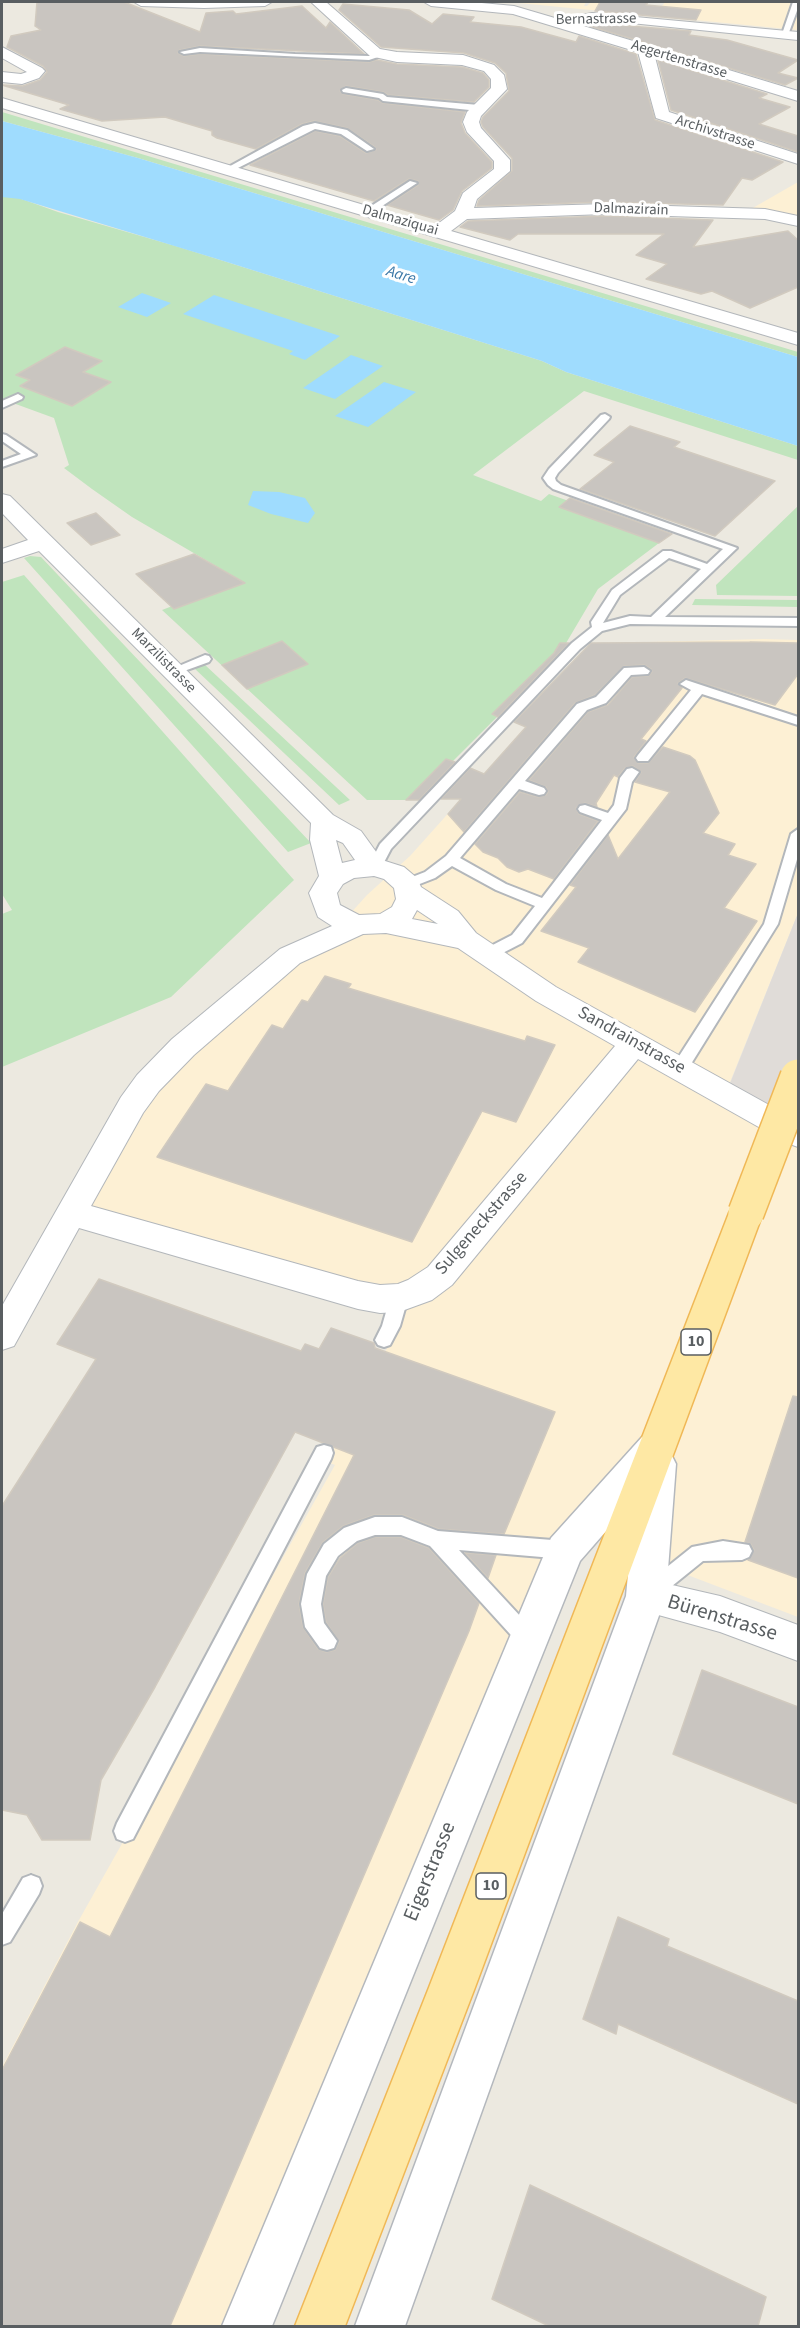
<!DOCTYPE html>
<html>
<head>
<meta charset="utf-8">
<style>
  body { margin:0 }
  #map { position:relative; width:800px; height:2328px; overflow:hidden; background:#ece9e0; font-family:"Source Sans 3",sans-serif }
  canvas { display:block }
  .frame { position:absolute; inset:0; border:3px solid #595e61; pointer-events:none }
</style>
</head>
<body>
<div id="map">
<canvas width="800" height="2328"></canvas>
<div class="frame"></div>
</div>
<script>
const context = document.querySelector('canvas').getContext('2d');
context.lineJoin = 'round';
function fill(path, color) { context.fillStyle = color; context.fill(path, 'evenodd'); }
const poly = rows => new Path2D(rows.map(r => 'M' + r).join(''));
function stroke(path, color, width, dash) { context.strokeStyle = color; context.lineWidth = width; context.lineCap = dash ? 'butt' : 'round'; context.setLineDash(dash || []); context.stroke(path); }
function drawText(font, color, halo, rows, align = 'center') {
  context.font = font + ' "Source Sans 3",sans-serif'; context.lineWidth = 6; context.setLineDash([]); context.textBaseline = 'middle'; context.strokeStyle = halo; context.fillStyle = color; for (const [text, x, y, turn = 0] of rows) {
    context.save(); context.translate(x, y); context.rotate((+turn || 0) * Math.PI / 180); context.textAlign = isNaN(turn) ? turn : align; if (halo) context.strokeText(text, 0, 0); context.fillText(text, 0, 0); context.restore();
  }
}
fill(poly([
  [508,2,586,2,584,6,587,6,591,2,648,2,647,5,662,6,665,2,798,2,798,30],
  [798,182,798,218,751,209],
  [764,639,798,640,798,913,724,1097,798,1139,798,1617,577,1533,394,1971,252,2326,2,2326,2,2067,79,1920,335,1465,327,1462,395,1333,398,1293,84,1207,123,1137,174,1071,348,916,367,895,410,856,549,701,538,696,546,687,558,691,609,643]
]), '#fdf0d4');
fill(poly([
  [798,913,798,1132,727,1091]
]), '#e0dcd8');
fill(poly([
  [2,112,798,352,798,357,138,158,2,121],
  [2,192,58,212,179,247,542,361,566,372,798,446,798,460,584,391,473,475,541,501,549,494,625,521,659,543,598,589,559,655,414,800,367,800,162,610,240,580,132,517,92,489,64,468,69,465,54,418,2,399],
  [798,506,798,596,717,595,716,585],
  [30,556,41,557,311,843,288,852,24,558],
  [24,575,294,880,171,997,2,1067,2,914,12,910,2,894,2,582],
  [695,599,798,600,798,607,692,605],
  [204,664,350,800,339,805,194,668]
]), '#c0e4bd');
fill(poly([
  [2,121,138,158,798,357,798,446,566,372,542,361,214,258,20,199,2,197],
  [142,293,171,303,147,317,118,307],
  [214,295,340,336,305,360,289,354,293,351,183,314],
  [351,355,383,366,335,399,303,388],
  [384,382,416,392,368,427,335,416],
  [253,491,279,492,305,498,315,513,308,523,271,514,248,505]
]), '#9fdcfe');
const building = poly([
  [37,2,124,2,200,32,206,13,233,11,236,14,302,6,326,28,330,22,364,54,200,46,180,50,178,53,184,56,200,54,369,62,377,60,397,64,462,67,483,73,489,80,489,87,474,102,388,95,383,92,346,86,340,91,343,94,378,100,383,103,465,112,461,123,465,133,492,162,492,168,462,191,453,210,439,220,387,205,418,185,418,181,409,179,374,201,250,165,315,131,340,136,366,153,376,150,375,147,347,128,314,121,302,124,256,149,217,138,212,135,212,131,165,117,102,121,60,109,69,105,2,85,23,86,40,80,47,72,43,66,7,47,11,36,41,30,35,26,37,2],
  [600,2,648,2,646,5,701,10,696,20,595,11,600,2],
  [343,4,409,10,432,24,443,14,474,17,470,22,521,27,576,42,579,36,636,54,655,120,783,162,752,180,742,178,723,205,605,202,477,206,479,200,512,171,512,158,483,127,481,122,483,117,509,91,506,73,495,63,464,53,381,47,339,10,343,4],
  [592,23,691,31,689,35,727,40,798,60,778,73,798,78,785,85,586,25,592,23],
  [658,60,767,94,759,98,790,107,759,124,798,136,798,152,671,110,658,60],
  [605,216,713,220,693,247,788,231,798,240,798,287,750,308,712,291,701,294,646,279,667,264,636,255,664,234,518,234,510,240,460,227,468,221,605,216],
  [65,347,102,361,83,372,111,382,72,406,20,386,30,380,16,375,65,347],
  [630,426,680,442,674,447,775,481,715,536,580,489,614,462,594,455,630,426],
  [570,498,672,534,659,543,559,507,570,498],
  [96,513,120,535,91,545,67,523,96,513],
  [194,554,245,583,174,609,136,574,194,554],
  [282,641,308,664,247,689,222,665,282,641],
  [750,642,798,643,798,674,775,705,685,678,678,683,682,688,641,739,646,741,634,757,638,763,648,763,663,747,690,756,695,760,719,813,703,833,735,844,728,855,756,864,724,908,757,921,695,1012,578,962,589,948,541,931,576,887,570,885,608,835,618,859,670,792,635,782,641,772,633,766,625,768,618,777,614,775,596,803,597,807,585,803,576,808,579,814,598,821,554,879,528,869,519,872,507,867,498,858,483,852,475,844,520,792,538,797,546,795,548,792,546,787,529,780,588,712,608,705,632,677,648,676,652,672,651,669,644,665,624,666,595,695,575,703,464,832,448,814,461,799,441,799,470,768,484,774,526,727,514,722,591,643,750,642],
  [560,643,569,643,498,717,492,714,554,653,560,643],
  [446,759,455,762,419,800,406,800,446,759],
  [325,976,351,984,348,988,525,1041,527,1036,555,1045,516,1122,482,1111,412,1242,157,1157,206,1084,228,1091,272,1025,283,1029,302,1000,308,1002,325,976],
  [99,1279,301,1351,305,1344,319,1349,331,1328,374,1343,375,1348,555,1412,504,1534,439,1529,403,1515,374,1515,343,1526,323,1542,305,1573,299,1604,303,1627,318,1649,326,1652,335,1650,339,1642,326,1622,323,1604,328,1577,340,1558,358,1543,375,1537,401,1537,429,1548,479,1603,469,1631,170,2326,2,2326,2,2070,80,1922,110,1937,354,1455,295,1432,155,1687,101,1780,90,1840,42,1840,27,1815,2,1810,2,1506,96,1359,57,1344,99,1279],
  [793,1396,798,1397,798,1578,748,1560,754,1550,751,1544,745,1542,793,1396],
  [465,1553,496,1555,488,1578,465,1553],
  [702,1670,798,1707,798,1804,673,1754,702,1670],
  [618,1917,669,1939,667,1946,798,2001,798,2104,618,2024,616,2034,583,2019,618,1917],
  [530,2185,766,2297,758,2326,549,2326,492,2299,530,2185]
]);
fill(building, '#c9c5c0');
stroke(building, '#d1cabf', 1.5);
const service = poly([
  [793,2,798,2,798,8,788,35,781,37,793,2],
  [200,48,295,54,369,56,380,53,384,55,369,60,200,52,184,54,180,52,200,48],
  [346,88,383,94,387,97,479,105,483,108,479,111,383,101,379,98,343,92,342,90,346,88],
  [315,123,347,130,374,149,367,151,341,134,315,129,230,172,223,170,303,126,315,123],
  [410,181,417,183,370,214,362,212,410,181],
  [18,394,23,397,22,399,2,408,2,401,18,394],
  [605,414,610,417,609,419,558,473,555,478,556,481,561,485,737,548,665,617,798,618,798,626,630,624,602,631,580,649,391,849,380,870,370,870,368,867,380,844,572,643,592,627,591,622,612,590,663,551,671,551,707,564,723,549,553,489,548,485,543,478,549,469,601,415,605,414],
  [669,558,701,569,651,617,630,616,603,623,620,595,669,558],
  [2,434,6,435,36,455,2,467,2,461,21,454,2,441,2,434],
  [205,655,209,656,211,659,209,662,173,675,167,671,205,655],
  [644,667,650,671,648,674,631,675,606,703,587,710,525,781,544,788,546,791,544,794,539,795,519,789,460,858,506,884,542,898,602,820,580,812,578,809,580,806,585,805,608,813,614,805,620,778,627,769,632,768,639,772,632,782,626,809,522,943,493,958,483,958,481,954,483,950,512,935,535,906,496,890,452,866,435,878,412,887,407,889,400,884,402,881,425,872,446,856,577,704,596,697,624,668,644,667],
  [686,680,798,717,798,725,702,694,648,761,638,761,636,758,638,755,691,690,680,684,686,680],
  [798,829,798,856,778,924,686,1072,674,1072,672,1068,674,1064,764,924,791,834,798,829],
  [399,1291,405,1293,408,1298,400,1326,390,1345,384,1347,378,1345,375,1340,382,1326,390,1298,393,1293,399,1291],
  [324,1445,331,1447,333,1453,331,1459,133,1839,125,1842,117,1839,114,1831,117,1823,317,1447,324,1445],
  [375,1517,402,1517,438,1531,565,1541,572,1544,575,1550,572,1556,565,1559,459,1550,534,1631,537,1638,534,1645,527,1647,520,1645,430,1546,401,1535,375,1535,357,1541,338,1556,326,1576,321,1604,324,1623,337,1641,334,1648,327,1650,320,1648,305,1627,301,1604,307,1574,324,1544,344,1528,375,1517],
  [723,1541,749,1545,752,1551,749,1557,742,1560,703,1561,656,1599,649,1602,642,1599,639,1593,642,1587,692,1547,723,1541],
  [31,1875,39,1878,42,1886,39,1894,10,1942,2,1945,2,1914,23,1878,31,1875]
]);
const minor = poly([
  [134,2,272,2,265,6,204,8,141,6,134,2],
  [311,2,326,2,380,49,397,52,463,55,494,65,504,75,507,89,481,116,479,122,481,128,510,160,510,171,477,199,474,208,605,204,765,209,798,216,798,226,765,219,605,214,467,219,451,231,798,333,798,345,2,108,2,98,435,226,455,211,463,193,494,169,494,161,467,132,463,122,467,112,491,88,491,79,484,71,462,65,397,62,370,56,311,2],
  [424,2,471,2,514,6,565,21,567,18,592,13,798,32,798,40,631,23,592,21,577,24,798,91,798,101,655,57,669,112,798,154,798,164,656,118,638,52,513,14,431,6,424,2],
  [2,47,42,68,45,71,39,78,22,84,2,82,2,72,21,74,27,72,2,58,2,47],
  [2,494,10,496,333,815,361,831,382,860,404,867,417,878,421,887,458,911,476,933,556,987,798,1121,798,1147,787,1143,638,1059,452,1285,432,1300,399,1312,380,1313,358,1309,79,1228,14,1346,2,1350,2,1306,121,1097,137,1075,172,1039,280,949,332,926,318,917,309,893,319,876,310,840,311,823,39,551,2,563,2,549,28,540,2,513,2,494],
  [336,840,343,843,355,860,342,863,336,840],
  [374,876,384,879,394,888,396,899,392,907,380,914,359,915,340,905,337,893,343,884,354,878,374,876],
  [417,910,438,924,412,919,417,910],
  [386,933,458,948,536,1001,615,1046,428,1267,408,1280,398,1284,380,1285,358,1281,91,1206,143,1113,159,1091,194,1055,300,963,363,934,386,933],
  [646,1579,720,1596,798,1625,798,1661,720,1632,633,1608,627,1596,633,1584,646,1579]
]);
const secondary = poly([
  [655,1432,668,1437,674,1448,671,1454,676,1464,666,1596,405,2326,355,2326,626,1596,635,1498,580,1561,272,2326,222,2326,551,1538,642,1437,655,1432]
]);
const primary = poly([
  [746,1200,758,1204,763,1213,474,1990,345,2326,295,2326,428,1990,729,1213,734,1204,746,1200]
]);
stroke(service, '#b3b7bb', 4);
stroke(minor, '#b3b7bb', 2);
stroke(secondary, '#b4b8bd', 3);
stroke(primary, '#f0b856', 3);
fill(service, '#fff');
fill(minor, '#fff');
fill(secondary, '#fff');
fill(primary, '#fee8a4');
const primaryBridge = poly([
  [746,1213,798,1077]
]);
stroke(primaryBridge, '#f0b856', 38, []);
stroke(primaryBridge, '#fee8a4', 35);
drawText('15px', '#595e61', '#fff', [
  ["Bernastrasse",596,20,-1],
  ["Aegertenstrasse",679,60,17],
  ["Archivstrasse",715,133,18],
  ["Dalmazirain",631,210,2],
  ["Dalmaziquai",400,221,16],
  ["Marzilistrasse",163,661,45]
]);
drawText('italic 16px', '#3b78a7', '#fff', [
  ["Aare",401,276,17]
]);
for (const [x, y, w] of [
  [696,1342,30],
  [491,1886,30]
]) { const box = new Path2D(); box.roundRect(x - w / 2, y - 13, w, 26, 4.5); context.fillStyle = '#fff'; context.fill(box); stroke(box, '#595e61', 1.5); }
drawText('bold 16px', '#595e61', null, [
  ["10",696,1342],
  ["10",491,1886]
]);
drawText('18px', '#595e61', '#fff', [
  ["Sandrainstrasse",631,1041,29],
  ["Sulgeneckstrasse",482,1224,-49]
]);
drawText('21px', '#595e61', '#fff', [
  ["Bürenstrasse",722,1619,17],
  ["Eigerstrasse",431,1872,-68]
]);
</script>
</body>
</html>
